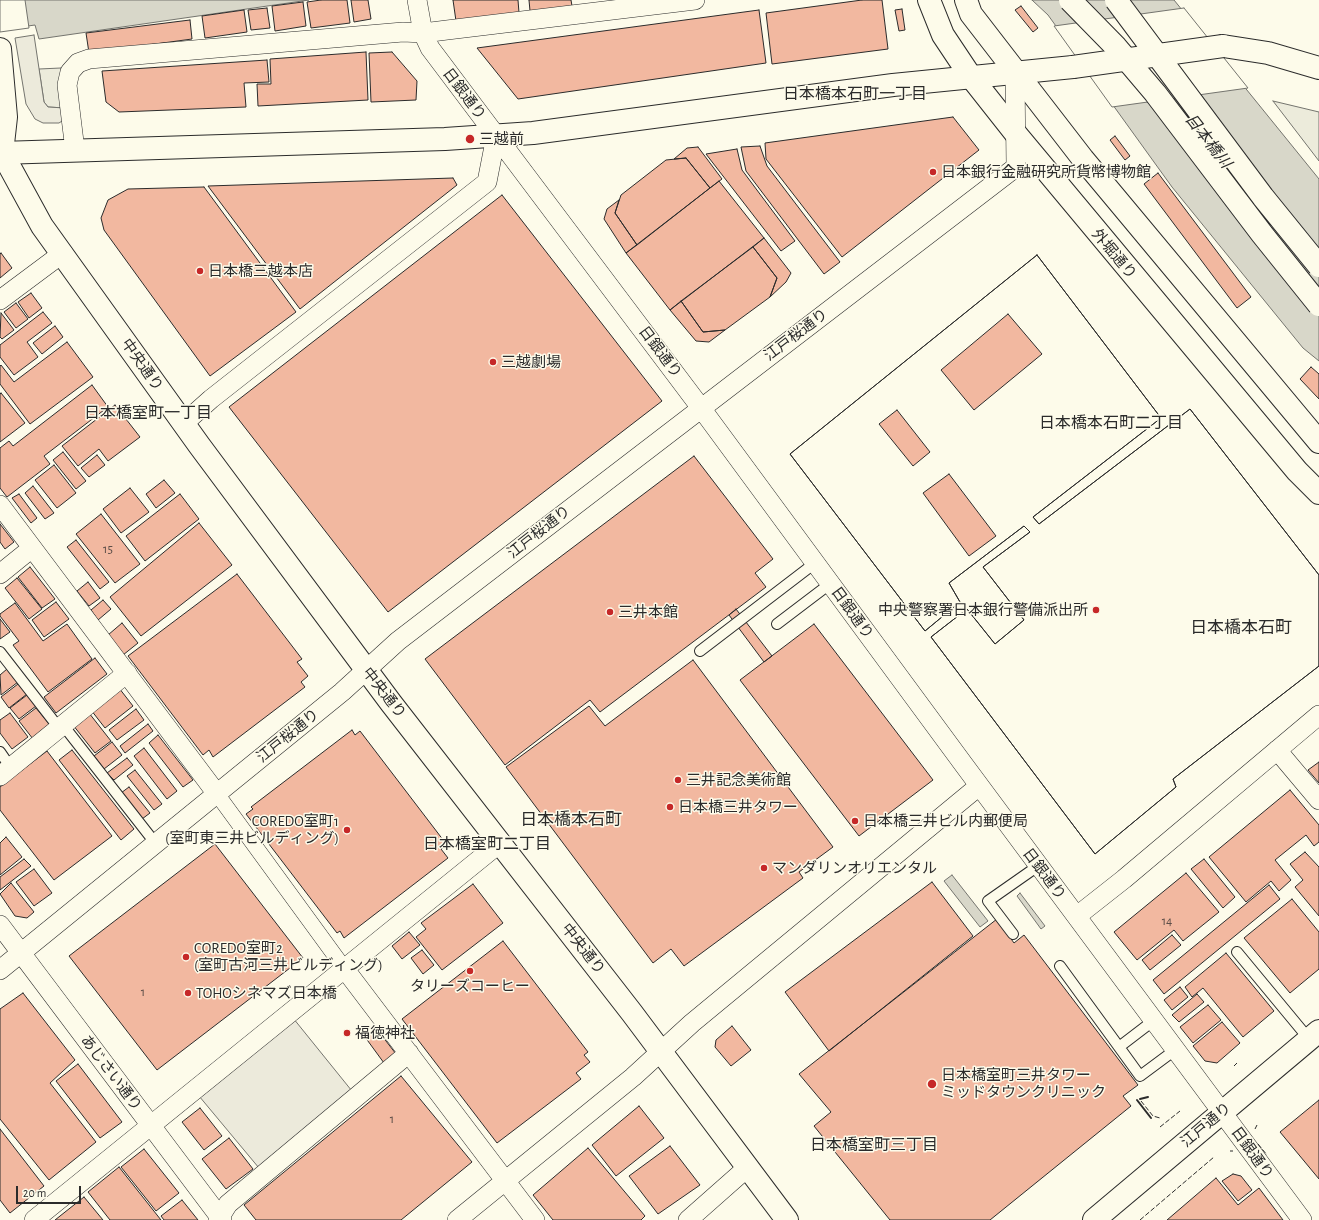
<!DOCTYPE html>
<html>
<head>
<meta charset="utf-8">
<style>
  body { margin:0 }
  #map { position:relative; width:1319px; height:1220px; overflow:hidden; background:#fdfbea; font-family:"Alegreya Sans",sans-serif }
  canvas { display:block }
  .scale { position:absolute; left:16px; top:1186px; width:65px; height:18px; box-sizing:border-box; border:2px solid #2b2b2b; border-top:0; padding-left:5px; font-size:12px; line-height:14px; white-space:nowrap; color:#2b2b2b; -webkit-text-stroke:3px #fdfbea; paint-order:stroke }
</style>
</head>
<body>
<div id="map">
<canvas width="1319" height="1220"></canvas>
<div class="scale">20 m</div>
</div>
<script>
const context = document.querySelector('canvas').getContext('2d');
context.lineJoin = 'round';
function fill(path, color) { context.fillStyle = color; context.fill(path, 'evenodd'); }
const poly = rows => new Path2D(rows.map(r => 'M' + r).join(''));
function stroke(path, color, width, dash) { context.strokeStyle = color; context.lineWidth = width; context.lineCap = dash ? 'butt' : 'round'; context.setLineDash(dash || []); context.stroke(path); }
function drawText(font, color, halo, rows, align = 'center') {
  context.font = font + ' "Alegreya Sans","Noto Sans JP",sans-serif'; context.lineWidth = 3; context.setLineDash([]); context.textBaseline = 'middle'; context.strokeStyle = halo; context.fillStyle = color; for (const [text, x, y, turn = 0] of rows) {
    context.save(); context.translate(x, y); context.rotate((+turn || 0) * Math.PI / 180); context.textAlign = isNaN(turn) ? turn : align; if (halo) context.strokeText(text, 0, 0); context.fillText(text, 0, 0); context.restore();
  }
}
const green = poly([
  [61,68,65,108,48,107,44,102,39,69,61,68],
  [1273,101,1319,112,1319,161,1273,101]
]);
fill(green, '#ecebdb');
stroke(green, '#74746e', 1);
const parking = poly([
  [34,35,44,102,48,107,65,108,65,119,59,123,43,123,35,119,26,104,15,38,34,35],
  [289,1013,356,1096,264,1174,194,1090,289,1013]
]);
fill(parking, '#eceadb');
stroke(parking, '#74746e', 1);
const water = poly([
  [0,0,309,0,39,39,35,25,0,30,0,0],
  [1032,0,1174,0,1319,179,1319,361,1303,348,1172,187,1048,15,1032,0],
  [952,875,988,921,980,927,944,881,952,875],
  [1020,893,1045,926,1041,929,1017,896,1020,893]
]);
fill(water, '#d8d7c9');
stroke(water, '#74746e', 1);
const pier = poly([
  [0,0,25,0,29,28,0,32,0,0],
  [1184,8,1248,88,1112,107,1054,26,1184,8]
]);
fill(pier, '#fdfbea');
stroke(pier, '#74746e', 1);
const building = poly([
  [321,0,347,0,350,23,311,28,307,2,321,0],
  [351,0,368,0,371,19,354,22,351,0],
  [453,0,518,0,519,13,456,21,453,0],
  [529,0,571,0,572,6,530,11,529,0],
  [862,0,882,0,888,49,772,64,766,13,862,0],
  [303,2,306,26,275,31,272,6,303,2],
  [1021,6,1038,28,1033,32,1015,10,1021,6],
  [267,8,270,28,251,30,248,10,267,8],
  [902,9,905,30,899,31,895,10,902,9],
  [244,10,247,32,205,38,202,16,244,10],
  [759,10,766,63,518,99,477,48,759,10],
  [190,20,192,39,89,53,86,33,190,20],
  [366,52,368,100,258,106,257,84,271,84,270,59,366,52],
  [392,52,417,81,416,100,371,102,369,53,392,52],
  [267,60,269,82,244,83,246,107,119,112,106,102,102,71,267,60],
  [953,117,979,150,842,257,766,159,765,143,953,117],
  [1115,136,1130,156,1125,160,1110,140,1115,136],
  [760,146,767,166,840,262,824,274,746,171,741,147,760,146],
  [698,147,722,179,710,188,686,158,674,159,687,148,698,147],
  [737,149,742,170,795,241,781,251,706,154,737,149],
  [686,158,710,188,637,245,615,213,621,195,666,160,686,158],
  [1158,173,1251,297,1237,308,1144,184,1158,173],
  [453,178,457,185,300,309,208,186,453,178],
  [719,181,764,238,670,310,626,253,719,181],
  [204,187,296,312,210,376,104,230,101,218,108,200,128,189,204,187],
  [502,195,662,401,388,612,229,407,502,195],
  [619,200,615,213,637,245,626,253,604,219,607,209,619,200],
  [764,238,791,273,786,282,770,297,777,278,753,247,764,238],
  [753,247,777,278,770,297,725,330,703,332,681,301,753,247],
  [1,253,12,268,0,278,0,254,1,253],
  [1037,255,1161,418,1033,517,1039,524,1190,409,1319,575,1319,666,1173,779,1176,787,1095,854,931,637,967,609,995,644,1024,620,983,567,1030,532,1024,526,949,583,960,602,925,631,790,454,1037,255],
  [1008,314,1042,354,974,410,941,370,1008,314],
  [897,410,930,452,913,466,879,424,897,410],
  [949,474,996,536,969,556,923,493,949,474],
  [1037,255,1161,418,1033,517,1039,524,1190,409,1319,575,1319,666,1173,779,1176,787,1095,854,931,637,967,609,995,644,1024,620,983,567,1030,532,1024,526,949,583,960,602,925,631,790,454,1037,255],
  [31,293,42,308,29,318,18,302,31,293],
  [681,301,703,332,725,330,709,342,696,341,670,310,681,301],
  [16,303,28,319,16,328,4,312,16,303],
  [43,312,52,323,27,342,38,357,14,375,0,357,0,345,43,312],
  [1,313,14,330,2,339,0,337,1,313],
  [55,326,63,337,42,354,33,343,55,326],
  [67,342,93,377,30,424,0,384,0,366,1,365,14,382,67,342],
  [1311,367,1319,374,1319,399,1300,379,1311,367],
  [92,385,108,407,44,456,50,464,7,497,0,488,0,448,9,441,13,446,92,385],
  [1,393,25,423,0,442,0,394,1,393],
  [115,405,140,437,108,461,99,449,78,466,62,446,115,405],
  [63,452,86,481,76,489,53,460,63,452],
  [97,455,105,465,89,477,81,468,97,455],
  [694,456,773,559,755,573,766,587,600,712,590,700,505,765,425,659,694,456],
  [54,465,76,493,57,508,35,480,54,465],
  [164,480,175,493,156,508,146,494,164,480],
  [33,486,54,513,45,519,25,493,33,486],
  [130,488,149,512,121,533,103,509,130,488],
  [19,494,37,518,31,523,12,498,19,494],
  [180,494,199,519,145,561,126,536,180,494],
  [101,514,140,564,115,583,76,534,101,514],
  [199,523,232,565,141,636,110,597,199,523],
  [0,524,14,542,5,549,0,542,0,524],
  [76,540,109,582,100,589,67,547,76,540],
  [30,567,55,599,42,608,18,577,30,567],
  [237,574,302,659,297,662,308,676,301,682,305,687,213,757,209,750,203,755,128,656,237,574],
  [17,578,42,609,29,619,5,588,17,578],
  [88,582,100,598,89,606,77,591,88,582],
  [103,600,111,609,98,620,91,610,103,600],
  [56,602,69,619,44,637,32,620,56,602],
  [15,603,43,641,67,624,92,659,48,692,13,645,19,641,0,616,0,614,15,603],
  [736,609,772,656,764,662,729,615,736,609],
  [0,619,10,632,0,639,0,619],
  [122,623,138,643,123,655,108,635,122,623],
  [814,624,933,780,859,836,740,680,814,624],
  [95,658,107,674,56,713,44,697,95,658],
  [693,660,833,847,799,872,803,878,684,966,671,949,653,963,506,767,589,706,605,726,693,660],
  [7,669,18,682,1,695,0,675,7,669],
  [18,684,27,694,9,708,1,697,18,684],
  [119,688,133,706,105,728,91,710,119,688],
  [27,695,36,706,19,719,10,708,27,695],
  [36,708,50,725,33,739,19,721,36,708],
  [136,709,144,720,117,740,109,730,136,709],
  [10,713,28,737,12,749,0,733,0,720,10,713],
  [89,713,111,741,95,753,73,725,89,713],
  [148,724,153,731,125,753,120,746,148,724],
  [352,730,355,735,360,731,447,845,441,849,448,858,344,938,340,931,337,933,246,814,253,809,251,807,352,730],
  [158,735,193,780,183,787,149,743,158,735],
  [112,742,122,755,104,769,94,756,112,742],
  [144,748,177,791,167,799,134,756,144,748],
  [72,750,134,829,121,840,59,760,72,750],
  [47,751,112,836,54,880,0,810,0,787,47,751],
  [127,758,133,765,114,780,107,773,127,758],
  [1319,762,1319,783,1308,770,1319,762],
  [135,770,162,804,154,810,127,776,135,770],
  [129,787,150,813,142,819,121,793,129,787],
  [1290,790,1319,825,1319,842,1314,846,1306,835,1275,860,1291,880,1279,891,1271,881,1246,902,1209,857,1290,790],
  [6,837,22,857,0,875,0,843,6,837],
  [215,844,303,958,157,1070,69,956,215,844],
  [1305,852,1319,867,1319,916,1295,887,1303,880,1290,864,1305,852],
  [24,859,31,866,0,890,0,877,24,859],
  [1204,859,1235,897,1223,908,1191,869,1204,859],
  [34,869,52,893,34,906,16,882,34,869],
  [1186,873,1219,912,1183,941,1174,930,1137,960,1114,932,1186,873],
  [932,882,973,936,829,1051,785,992,932,882],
  [11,883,34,912,27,918,15,916,0,894,11,883],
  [473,884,503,923,442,970,416,937,426,929,421,923,473,884],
  [1269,885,1280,899,1164,994,1153,980,1269,885],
  [1292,899,1319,932,1319,969,1290,993,1244,938,1292,899],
  [997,919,1014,943,1024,935,1138,1085,1123,1096,1131,1106,990,1220,890,1220,814,1126,831,1112,799,1074,997,919],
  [409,932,420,945,402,959,392,946,409,932],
  [1172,935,1181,945,1150,970,1142,960,1172,935],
  [503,941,588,1052,584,1055,590,1062,576,1073,581,1079,497,1143,402,1019,503,941],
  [422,950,434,965,423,974,411,958,422,950],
  [1226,953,1274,1011,1243,1037,1203,988,1192,997,1185,987,1226,953],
  [1180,987,1188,997,1172,1010,1164,1000,1180,987],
  [23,993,75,1060,50,1083,96,1142,49,1180,0,1119,0,1009,23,993],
  [1197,994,1204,1002,1179,1022,1172,1015,1197,994],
  [1208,1005,1221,1020,1193,1043,1180,1027,1208,1005],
  [1222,1022,1240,1043,1217,1063,1205,1061,1193,1046,1222,1022],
  [732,1026,751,1050,731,1066,715,1047,716,1040,732,1026],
  [376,1028,396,1054,384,1063,365,1037,376,1028],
  [78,1064,122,1122,100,1138,56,1081,78,1064],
  [401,1076,472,1162,401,1220,256,1220,244,1205,401,1076],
  [1319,1100,1319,1179,1280,1132,1319,1100],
  [639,1106,664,1138,616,1176,592,1145,639,1106],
  [200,1108,222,1136,204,1150,182,1122,200,1108],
  [0,1129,44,1186,10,1213,0,1200,0,1129],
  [229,1138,253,1169,226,1189,202,1159,229,1138],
  [670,1146,700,1185,658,1214,629,1176,670,1146],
  [588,1148,645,1216,641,1220,553,1220,533,1195,588,1148],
  [144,1149,179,1193,156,1211,121,1167,144,1149],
  [119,1167,161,1220,110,1220,88,1192,119,1167],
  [1233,1174,1241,1176,1252,1190,1238,1201,1222,1181,1233,1174],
  [1216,1178,1238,1205,1259,1188,1283,1220,1167,1220,1216,1178],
  [84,1197,103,1220,55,1220,84,1197],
  [182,1200,198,1220,164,1220,161,1216,182,1200]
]);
fill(building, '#f2b8a0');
stroke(building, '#2b2b2b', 1);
const service = poly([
  [777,624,831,583],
  [700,651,815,563],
  [0,652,59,728],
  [63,725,156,844],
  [0,752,11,768],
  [1013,934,988,901,1038,866],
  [1237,952,1309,1039],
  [1060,966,1119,1047],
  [1153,1021,1119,1047,1140,1076,1175,1050]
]);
const pedestrian = poly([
  [217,794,344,968]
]);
const minor = poly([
  [417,0,423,33,430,48,701,408,964,765,1302,1220],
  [75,150,67,85,70,72,78,63,89,59,403,32,423,33,447,30,695,0],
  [0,300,63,253],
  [183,424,211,399,487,182,496,136],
  [0,505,217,794],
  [0,574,32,548],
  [1277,750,1319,800],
  [0,776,127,673],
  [1077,916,1124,879,1319,715],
  [0,925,222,1220],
  [344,968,535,1220],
  [0,970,342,692,398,641,1016,167,1015,73],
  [34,1220,501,842],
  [218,1220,228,1204,409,1053],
  [457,1220,633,1077,692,1023,979,786],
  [688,1220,748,1167]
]);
const tertiary = poly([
  [1223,46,1268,53,1319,68],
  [0,153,445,139,533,133,893,85,1073,67]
]);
const secondary = poly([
  [929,0,943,35,971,77,1016,134,1297,471,1319,493],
  [966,0,971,14,1083,159,1319,442],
  [1094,1220,1319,1031]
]);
const trunk = poly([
  [0,49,6,117,2,153],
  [0,149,42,226,199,445,391,703,632,1013,787,1220]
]);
stroke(service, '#2b2b2b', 12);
stroke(pedestrian, '#2b2b2b', 16);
stroke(minor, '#2b2b2b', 20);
stroke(tertiary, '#2b2b2b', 24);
stroke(secondary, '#2b2b2b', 24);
stroke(trunk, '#2b2b2b', 24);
stroke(service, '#fdfbea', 10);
stroke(pedestrian, '#fdfbea', 15);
stroke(minor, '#fdfbea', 19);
stroke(tertiary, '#fdfbea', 22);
stroke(secondary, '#fdfbea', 22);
stroke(trunk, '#fdfbea', 22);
const tertiaryBridge = poly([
  [1073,67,1223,46]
]);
const motorwayBridge = poly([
  [1070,0,1116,47,1155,93,1262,234,1319,305],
  [1116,0,1263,197,1319,266]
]);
stroke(tertiaryBridge, '#2b2b2b', 24, []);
stroke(motorwayBridge, '#2b2b2b', 24, []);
stroke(tertiaryBridge, '#fdfbea', 22);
stroke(motorwayBridge, '#fdfbea', 22);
stroke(poly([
  [1234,1066,1237,1063],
  [1141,1101,1153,1116,1160,1118],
  [1160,1127,1180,1111],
  [1255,1129,1257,1125],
  [1258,1144,1267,1155],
  [1230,1151,1233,1151],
  [1140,1220,1214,1157]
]), '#2b2b2b', 1, [5, 2]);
stroke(poly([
  [1140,1099,1148,1097],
  [1137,1100,1151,1118]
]), '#2b2b2b', 2);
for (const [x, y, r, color] of [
  [470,139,5,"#c62828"],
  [933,172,4,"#c62828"],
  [200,271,4,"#c62828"],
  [493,362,4,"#c62828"],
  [1096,610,4,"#c62828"],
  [610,612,4,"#c62828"],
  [678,780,4,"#c62828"],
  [670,807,4,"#c62828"],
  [855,821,4,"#c62828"],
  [347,830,4,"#c62828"],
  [764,868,4,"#c62828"],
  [186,957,4,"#c62828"],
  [470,971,4,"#c62828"],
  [188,993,4,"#c62828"],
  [347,1033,4,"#c62828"],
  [932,1084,5,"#c62828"]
]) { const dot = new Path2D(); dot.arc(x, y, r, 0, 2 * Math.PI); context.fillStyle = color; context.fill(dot); stroke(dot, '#fdfbea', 1.5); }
drawText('13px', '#5d4e48', null, [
  ["15",108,549],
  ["14",1167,921],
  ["1",143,992],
  ["1",392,1119]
]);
drawText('15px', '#2b2b2b', '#fdfbea', [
  ["日銀通り",464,94,53],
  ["外堀通り",1114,254,50],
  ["江戸桜通り",796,335,-37],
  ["日銀通り",660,352,53],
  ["中央通り",142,365,55],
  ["江戸桜通り",539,532,-38],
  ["日銀通り",852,613,54],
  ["中央通り",384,693,52],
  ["江戸桜通り",288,736,-39],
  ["日銀通り",1044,874,53],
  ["中央通り",583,949,52],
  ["あじさい通り",111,1073,53],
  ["江戸通り",1206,1125,-40],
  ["日銀通り",1252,1153,54]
]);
drawText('15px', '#2b2b2b', '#fdfbea', [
  ["三越前",479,139],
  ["日本銀行金融研究所貨幣博物館",941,172],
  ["日本橋三越本店",208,271],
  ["三越劇場",501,362],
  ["中央警察署日本銀行警備派出所",1088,610,"right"],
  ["三井本館",618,612],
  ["三井記念美術館",686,780],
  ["日本橋三井タワー",678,807],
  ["COREDO室町1",339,821,"right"],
  ["(室町東三井ビルディング)",339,838,"right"],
  ["日本橋三井ビル内郵便局",863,821],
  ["マンダリンオリエンタル",772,868],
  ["COREDO室町2",194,948],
  ["(室町古河三井ビルディング)",194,965],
  ["タリーズコーヒー",470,986,"center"],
  ["TOHOシネマズ日本橋",196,993],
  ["福徳神社",355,1033],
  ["日本橋室町三井タワー",941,1075],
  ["ミッドタウンクリニック",941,1092]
], 'left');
drawText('16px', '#2b2b2b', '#fdfbea', [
  ["日本橋本石町一丁目",855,94],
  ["日本橋室町一丁目",148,413],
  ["日本橋本石町二丁目",1111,423],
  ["日本橋室町二丁目",487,844],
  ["日本橋室町三丁目",874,1145]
]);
drawText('italic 16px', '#2b2b2b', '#fdfbea', [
  ["日本橋川",1208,141,52]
]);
drawText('17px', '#2b2b2b', '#fdfbea', [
  ["日本橋本石町",1241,628],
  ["日本橋本石町",571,820]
]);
</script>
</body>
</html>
